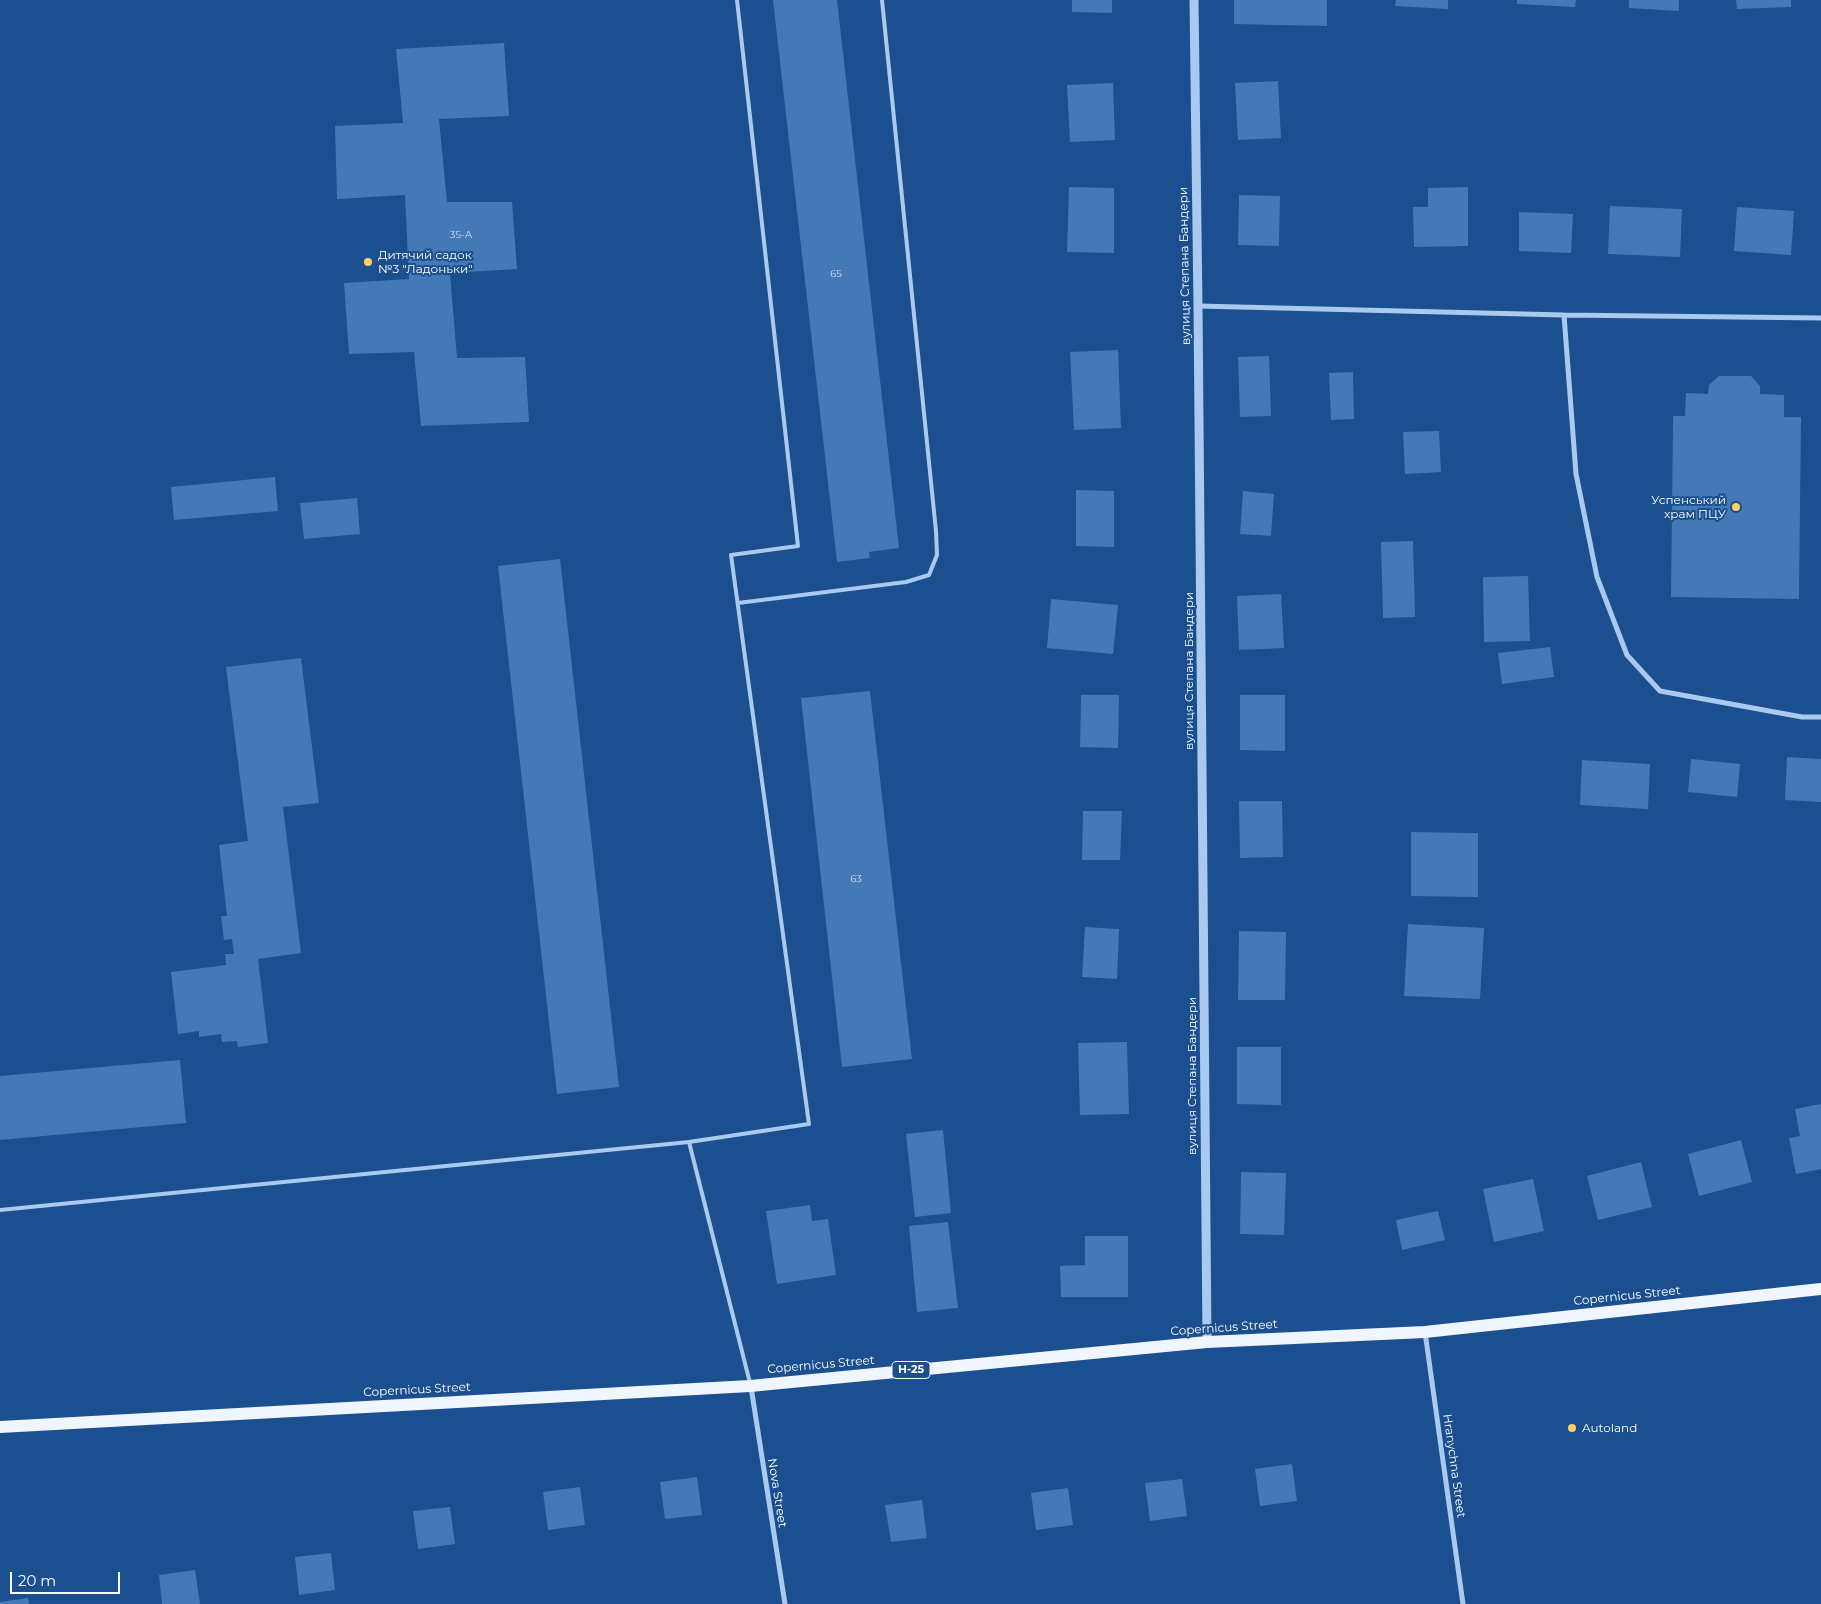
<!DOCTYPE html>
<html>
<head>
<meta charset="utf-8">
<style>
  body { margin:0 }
  #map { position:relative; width:1821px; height:1604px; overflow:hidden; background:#1b4f8f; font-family:Montserrat,sans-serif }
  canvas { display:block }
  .scale { position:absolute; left:10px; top:1572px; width:110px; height:22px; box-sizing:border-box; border:2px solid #fff; border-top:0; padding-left:6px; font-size:15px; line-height:18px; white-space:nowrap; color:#fff; -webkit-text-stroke:4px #1b4f8f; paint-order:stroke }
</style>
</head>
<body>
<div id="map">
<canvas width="1821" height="1604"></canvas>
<div class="scale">20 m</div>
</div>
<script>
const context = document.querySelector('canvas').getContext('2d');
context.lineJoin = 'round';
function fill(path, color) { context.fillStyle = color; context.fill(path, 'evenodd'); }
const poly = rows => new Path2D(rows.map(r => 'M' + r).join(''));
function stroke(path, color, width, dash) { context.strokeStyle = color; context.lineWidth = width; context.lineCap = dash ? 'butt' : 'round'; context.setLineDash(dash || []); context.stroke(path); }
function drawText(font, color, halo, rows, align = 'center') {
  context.font = font + ' Montserrat,sans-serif'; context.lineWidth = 4; context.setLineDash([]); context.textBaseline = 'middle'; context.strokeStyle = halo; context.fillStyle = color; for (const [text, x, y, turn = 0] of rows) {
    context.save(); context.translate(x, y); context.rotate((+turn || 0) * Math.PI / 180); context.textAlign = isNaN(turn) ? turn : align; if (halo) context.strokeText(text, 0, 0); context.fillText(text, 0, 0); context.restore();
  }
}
fill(poly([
  [773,0,837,0,899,548,869,552,870,558,837,562],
  [1072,0,1112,0,1112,13,1072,12],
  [1234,0,1327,0,1327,26,1234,24],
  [1396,0,1448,0,1448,9,1395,6],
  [1517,0,1576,0,1575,7,1517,4],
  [1629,0,1679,0,1679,11,1629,8],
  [1736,0,1791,0,1791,7,1737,9],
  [504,43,509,116,439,119,447,202,512,202,517,269,450,273,457,358,525,357,529,422,421,426,414,352,349,354,344,283,409,279,405,195,337,199,335,126,403,123,396,49],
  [1278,81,1281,138,1238,140,1235,83],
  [1113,83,1115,140,1070,142,1067,85],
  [1069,187,1114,188,1114,253,1067,252],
  [1468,187,1468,246,1414,247,1413,207,1428,207,1428,188],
  [1239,195,1280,196,1279,246,1238,245],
  [1610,206,1682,209,1680,257,1608,254],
  [1737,207,1794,211,1791,255,1734,251],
  [1519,212,1573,214,1571,253,1519,251],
  [1118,350,1121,428,1074,430,1070,352],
  [1269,356,1271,416,1240,417,1238,357],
  [1353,372,1354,419,1331,420,1329,373],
  [1719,376,1751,376,1760,386,1760,394,1784,395,1784,417,1801,417,1799,599,1671,597,1673,416,1685,416,1686,393,1708,394,1709,385],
  [1439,431,1441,472,1405,474,1403,432],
  [275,477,278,511,174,520,171,487],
  [1076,490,1114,491,1114,547,1076,546],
  [1243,491,1274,494,1271,536,1240,534],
  [357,498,360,534,304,539,300,503],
  [1413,541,1415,617,1383,618,1381,542],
  [560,559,619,1087,557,1094,498,566],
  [1528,576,1530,641,1484,642,1483,577],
  [1281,594,1284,648,1239,650,1237,596],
  [1051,599,1118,605,1113,654,1047,648],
  [1550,647,1554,677,1502,684,1498,653],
  [301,658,319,803,283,807,301,953,258,959,268,1043,238,1047,237,1041,222,1042,221,1034,199,1037,199,1031,178,1034,171,972,226,965,225,954,234,954,232,939,224,940,221,916,227,916,219,845,248,841,226,667],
  [870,691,912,1059,842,1067,801,698],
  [1081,695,1119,695,1118,748,1080,747],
  [1240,695,1285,695,1285,751,1240,750],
  [1787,757,1821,759,1821,802,1785,800],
  [1691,759,1740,764,1737,797,1688,792],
  [1582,760,1650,764,1648,809,1580,805],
  [1239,801,1282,801,1283,857,1240,858],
  [1083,811,1122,811,1120,860,1082,860],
  [1411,832,1478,833,1478,897,1411,896],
  [1408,924,1484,928,1480,999,1404,996],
  [1085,927,1119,929,1117,979,1082,977],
  [1239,931,1286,932,1285,1000,1238,1000],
  [1127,1042,1129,1114,1080,1115,1078,1043],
  [1237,1047,1281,1047,1281,1105,1237,1104],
  [180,1060,186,1123,0,1140,0,1076],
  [1821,1104,1821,1169,1796,1174,1789,1138,1800,1136,1795,1109],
  [943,1130,951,1213,915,1217,906,1134],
  [1741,1140,1752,1182,1699,1196,1688,1154],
  [1641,1162,1652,1207,1598,1220,1587,1176],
  [1241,1172,1286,1173,1284,1235,1240,1234],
  [1533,1179,1544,1231,1494,1242,1483,1189],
  [810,1205,812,1221,828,1219,836,1275,777,1284,766,1211],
  [1438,1211,1445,1240,1402,1250,1396,1220],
  [948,1222,958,1308,917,1312,909,1226],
  [1085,1236,1128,1236,1128,1297,1061,1297,1060,1266,1085,1265],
  [1292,1464,1297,1501,1260,1506,1255,1469],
  [697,1477,702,1515,665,1519,660,1482],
  [1182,1479,1187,1516,1150,1521,1145,1483],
  [580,1487,585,1525,548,1530,543,1492],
  [1068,1488,1073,1525,1036,1530,1031,1493],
  [922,1500,927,1538,891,1542,885,1505],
  [450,1507,455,1544,418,1549,413,1511],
  [331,1553,335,1590,299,1595,295,1557],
  [195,1570,200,1604,162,1604,159,1575],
  [28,1598,29,1604,0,1604,0,1602]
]), '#4478b7');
stroke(poly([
  [737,0,798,546,731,555,809,1124,689,1142,750,1383],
  [738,603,906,582,929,575,937,555,936,531,882,0],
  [0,1210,689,1142]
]), '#a9c9ee', 4);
stroke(poly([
  [1198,306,1564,315,1821,318],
  [1564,315,1576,474,1597,577,1627,655,1660,691,1802,717,1821,717],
  [1425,1332,1463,1604],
  [751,1387,785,1604]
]), '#a9c9ee', 5);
stroke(poly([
  [1194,0,1198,306,1207,1342]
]), '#a9c9ee', 9);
stroke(poly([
  [0,1427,750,1386,1207,1342,1425,1332,1821,1289]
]), '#f0f6ff', 12);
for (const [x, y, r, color] of [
  [368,262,5,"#ffd166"],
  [1736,507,5,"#ffd166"],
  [1572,1428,5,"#ffd166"]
]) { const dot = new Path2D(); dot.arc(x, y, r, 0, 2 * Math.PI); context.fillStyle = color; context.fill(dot); stroke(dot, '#1b4f8f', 2); }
drawText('10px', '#d0dded', null, [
  ["35-А",461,235],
  ["65",836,274],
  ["63",856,879]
]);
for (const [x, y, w] of [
  [911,1370,38]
]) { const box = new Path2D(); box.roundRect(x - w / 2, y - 8.5, w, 17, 4); context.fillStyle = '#1b4f8f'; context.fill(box); stroke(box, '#fff', 1); }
drawText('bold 11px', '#fff', null, [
  ["Н-25",911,1370]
]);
drawText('12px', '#fff', '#1b4f8f', [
  ["Дитячий садок",378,255],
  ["№3 \"Ладоньки\"",378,269],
  ["Успенський",1726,500,"right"],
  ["храм ПЦУ",1726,514,"right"],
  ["Autoland",1582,1428]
], 'left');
drawText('12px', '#fff', '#1b4f8f', [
  ["вулиця Степана Бандери",1185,266,-91],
  ["вулиця Степана Бандери",1189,671,-90],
  ["вулиця Степана Бандери",1192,1076,-90],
  ["Copernicus Street",1627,1296,-6],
  ["Copernicus Street",1224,1328,-4],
  ["Copernicus Street",821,1365,-5],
  ["Copernicus Street",417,1390,-3],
  ["Hranychna Street",1454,1466,82],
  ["Nova Street",777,1493,81]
]);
</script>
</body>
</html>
